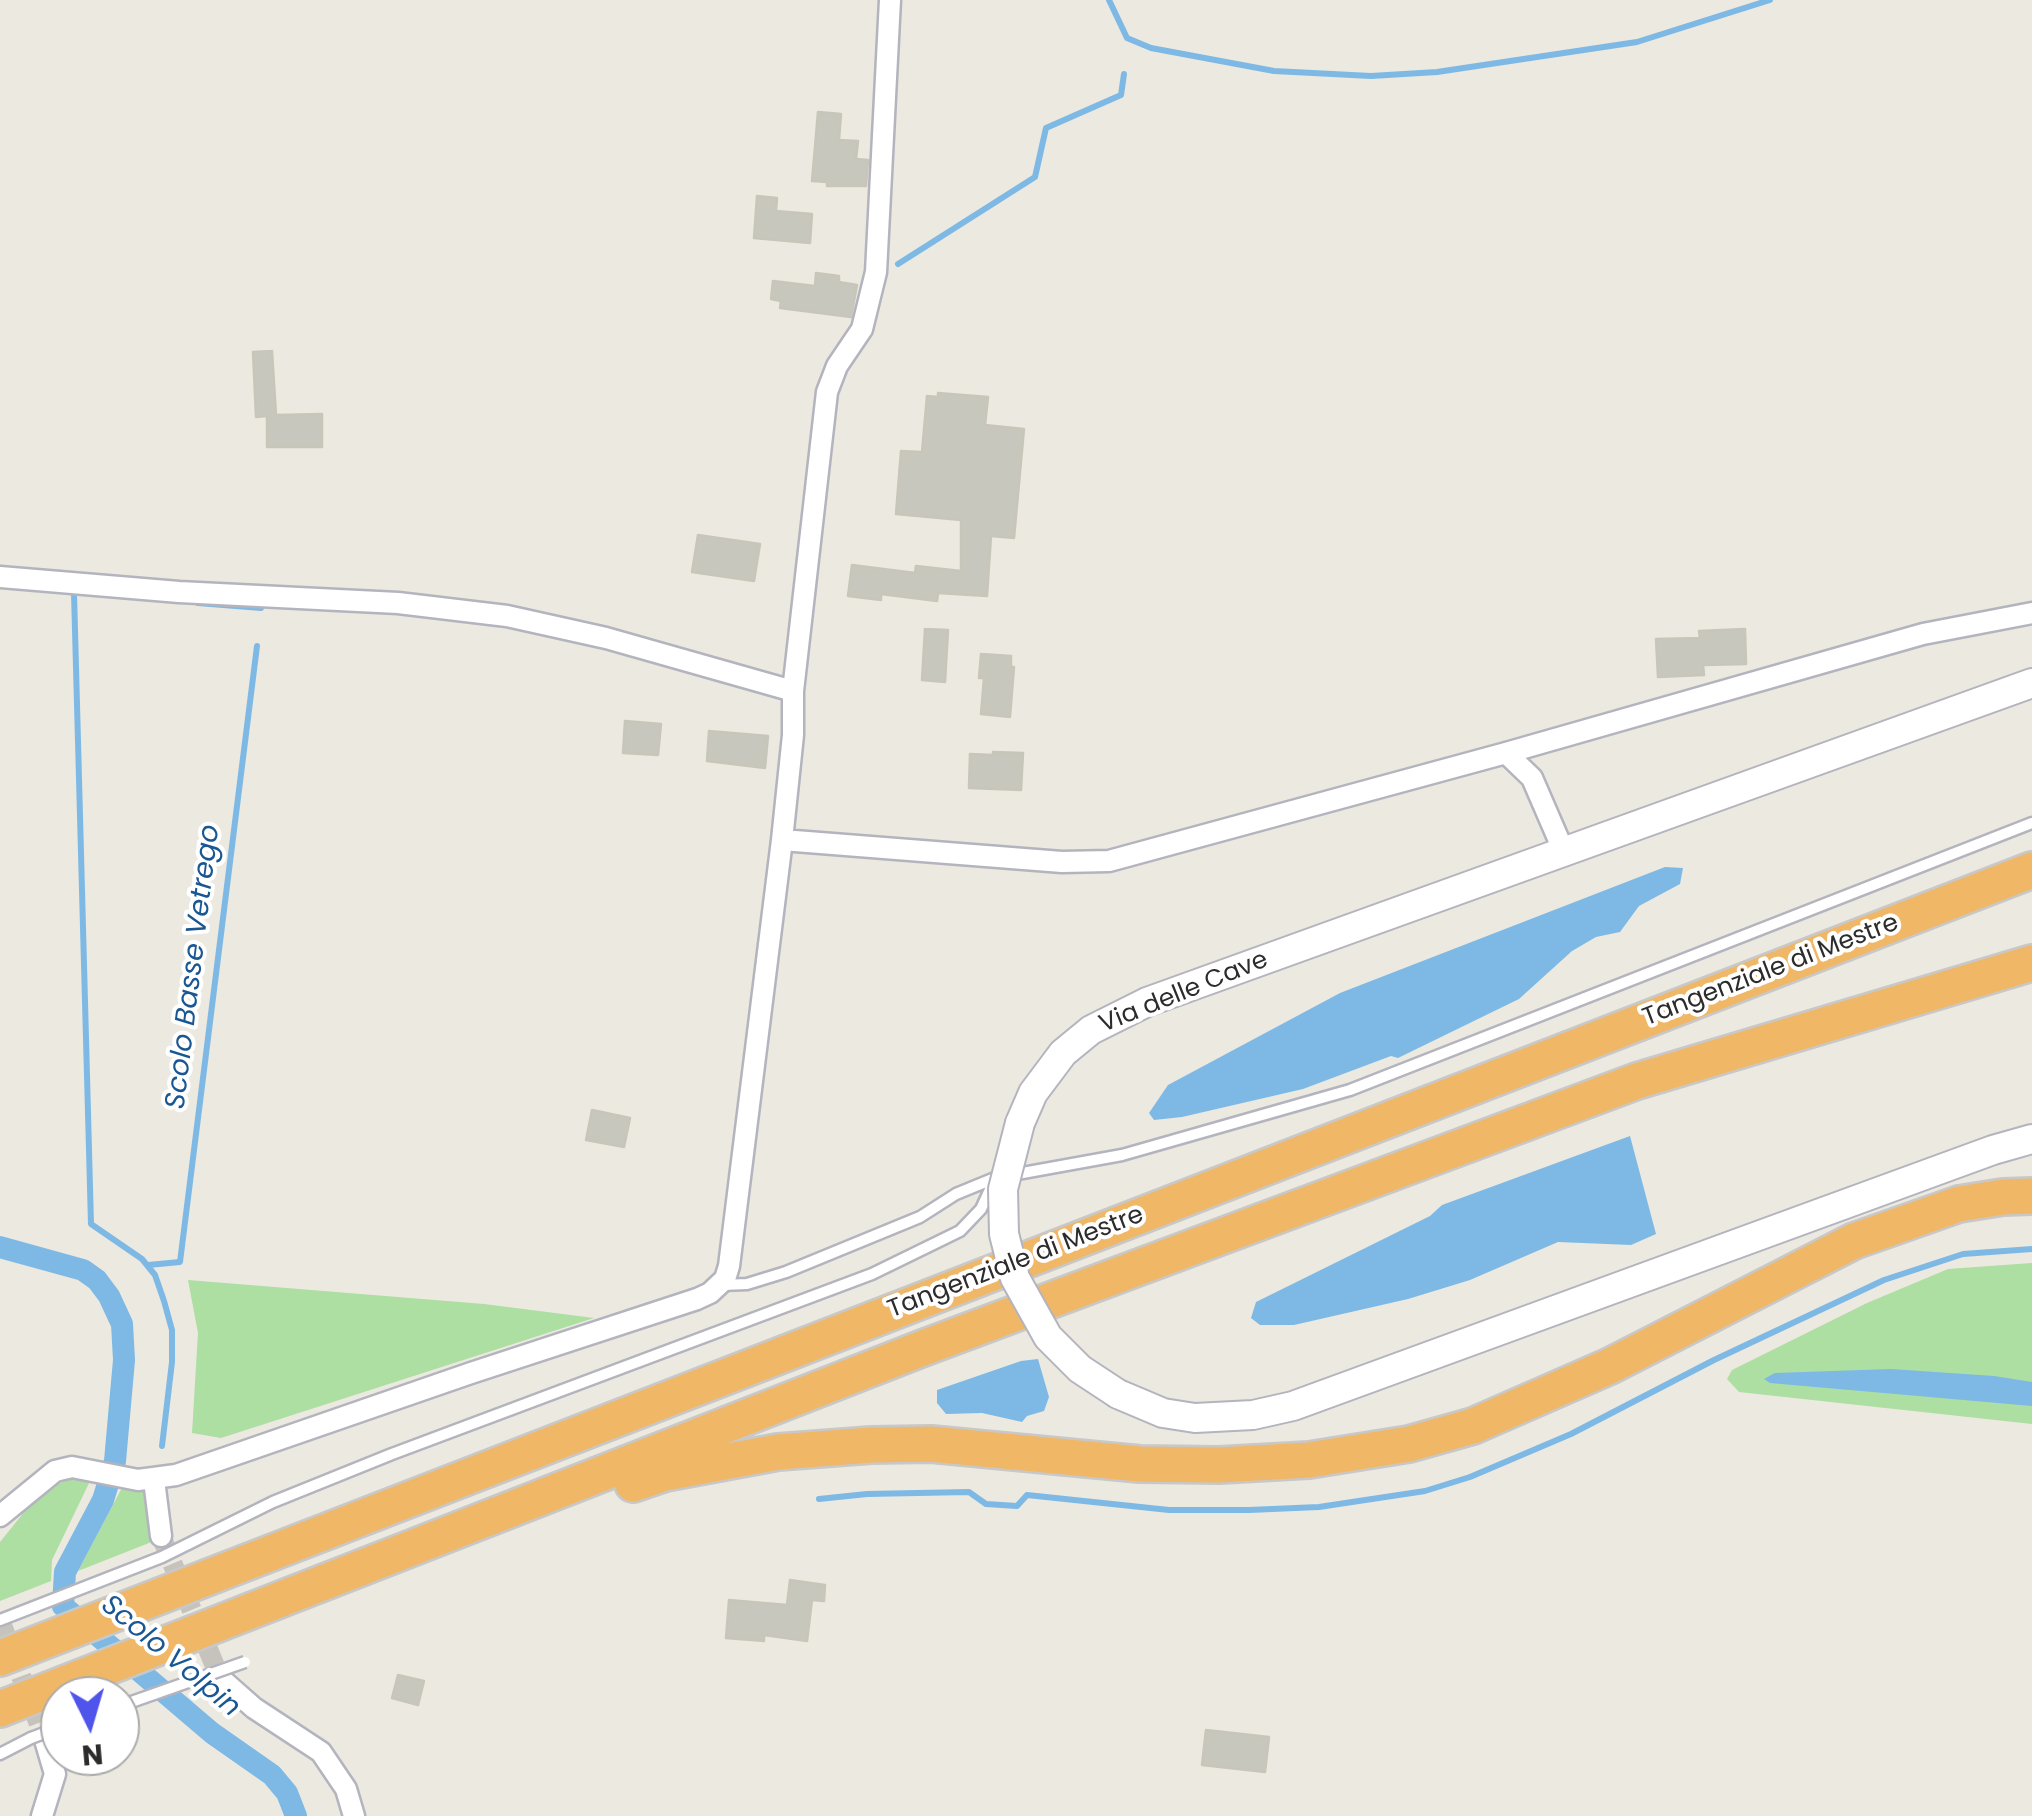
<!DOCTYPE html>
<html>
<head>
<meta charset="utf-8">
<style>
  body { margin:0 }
  #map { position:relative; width:2032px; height:1816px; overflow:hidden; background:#ece9e0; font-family:Poppins,sans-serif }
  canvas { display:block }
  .north { position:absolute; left:40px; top:1676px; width:100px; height:100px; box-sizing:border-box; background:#fff; border:2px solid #ababab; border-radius:50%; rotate:175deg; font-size:28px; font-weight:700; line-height:40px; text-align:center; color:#2c2c2c }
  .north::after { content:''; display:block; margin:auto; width:35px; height:45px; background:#4f55ea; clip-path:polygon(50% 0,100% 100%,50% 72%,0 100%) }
</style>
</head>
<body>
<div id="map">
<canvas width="2032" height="1816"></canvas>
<div class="north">N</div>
</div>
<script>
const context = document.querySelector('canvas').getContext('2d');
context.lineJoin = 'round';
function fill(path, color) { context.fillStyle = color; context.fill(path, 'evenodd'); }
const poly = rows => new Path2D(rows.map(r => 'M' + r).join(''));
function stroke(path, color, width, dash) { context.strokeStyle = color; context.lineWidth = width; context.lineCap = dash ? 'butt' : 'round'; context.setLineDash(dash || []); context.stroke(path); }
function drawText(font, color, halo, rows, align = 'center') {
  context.font = font + ' Poppins,sans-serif'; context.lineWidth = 8; context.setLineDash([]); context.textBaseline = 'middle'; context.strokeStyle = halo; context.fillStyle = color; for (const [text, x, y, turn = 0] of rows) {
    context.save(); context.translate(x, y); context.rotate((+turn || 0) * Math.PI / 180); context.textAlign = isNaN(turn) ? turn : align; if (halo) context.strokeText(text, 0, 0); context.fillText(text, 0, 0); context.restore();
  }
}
fill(poly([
  [2032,1263,2032,1424,1739,1392,1727,1379,1732,1370,1867,1303,1948,1269],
  [188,1280,484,1304,594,1318,221,1438,192,1433,198,1333],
  [76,1477,91,1479,52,1560,51,1581,0,1601,0,1542,42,1490],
  [124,1484,141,1486,145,1490,154,1541,78,1571]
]), '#addea2');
fill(poly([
  [1665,867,1683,868,1680,884,1639,906,1620,932,1596,937,1572,951,1519,999,1398,1058,1391,1056,1303,1089,1182,1117,1154,1120,1149,1113,1168,1085,1340,993],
  [1630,1136,1656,1234,1631,1245,1558,1242,1470,1280,1408,1299,1294,1325,1260,1325,1251,1318,1256,1302,1430,1216,1442,1205],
  [1038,1359,1049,1397,1044,1411,1027,1416,1022,1422,982,1413,946,1414,937,1403,937,1390,1021,1361],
  [1891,1369,1994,1376,2032,1382,2032,1406,1770,1383,1764,1379,1775,1373]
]), '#7db9e4');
stroke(poly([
  [1109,0,1127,38,1151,48,1274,71,1371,76,1437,72,1637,42,1770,0],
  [898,264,1035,177,1046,128,1121,95,1124,74],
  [74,593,91,1224,142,1259,155,1275,164,1301,172,1330,172,1362,162,1446],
  [198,603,261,608],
  [148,1265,180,1262,257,646],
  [819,1499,867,1494,969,1492,986,1504,1017,1506,1027,1495,1169,1510,1249,1510,1319,1507,1425,1491,1470,1477,1571,1434,1714,1360,1884,1280,1963,1254,2032,1249]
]), '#7db9e4', 6);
stroke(poly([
  [0,1247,83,1270,97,1280,109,1296,122,1324,124,1360,115,1461,103,1500,65,1572,63,1606,212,1733,272,1775,287,1793,296,1816]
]), '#7db9e4', 22);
const building = poly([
  [818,112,841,114,839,140,858,141,856,159,868,160,866,186,827,186,827,182,812,181,818,112],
  [757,196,777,198,776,211,812,214,810,243,754,238,757,196],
  [816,273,839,276,839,282,857,285,851,317,780,308,781,301,771,299,773,281,815,286,816,273],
  [272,351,276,415,322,414,322,447,267,447,267,416,256,417,253,352,272,351],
  [938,393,988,397,985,425,1024,429,1014,538,991,536,987,596,938,593,937,601,881,594,881,600,848,596,852,565,915,573,916,566,961,571,961,520,896,514,901,451,922,452,927,396,938,397,938,393],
  [698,535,760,544,754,581,692,572,698,535],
  [925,629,948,630,945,682,922,680,925,629],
  [1745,629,1746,664,1703,665,1704,675,1658,677,1656,639,1700,638,1699,631,1745,629],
  [981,654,1011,656,1011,667,1014,667,1010,717,981,714,984,678,979,678,981,654],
  [625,721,661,724,658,755,623,753,625,721],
  [709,731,768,736,765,768,707,761,709,731],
  [993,752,1023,753,1021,790,969,788,970,754,993,755,993,752],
  [592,1110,630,1118,624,1147,586,1140,592,1110],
  [790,1580,825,1585,824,1601,812,1600,807,1641,764,1635,764,1641,726,1638,729,1600,787,1605,790,1580],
  [398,1675,424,1681,418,1705,392,1698,398,1675],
  [1206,1730,1269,1737,1265,1772,1202,1765,1206,1730]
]);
fill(building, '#c8c7be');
stroke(building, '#c8c5b9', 2.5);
stroke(poly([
  [161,1536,220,1678],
  [0,1620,45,1740]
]), '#c6c3bc', 20, [20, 10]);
const lane = poly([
  [722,1285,747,1284,786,1272,920,1217,956,1194,995,1178,1122,1155,1350,1090,2032,823],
  [0,1620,162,1557,273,1502,392,1454,872,1274,960,1231,981,1209,993,1183],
  [0,1754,31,1738]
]);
const street = poly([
  [0,577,179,592,398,603,507,616,606,638,793,691],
  [1506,753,1532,778,1564,852],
  [782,840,1062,862,1109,861,1506,753,1923,634,2032,613],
  [154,1480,161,1536],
  [0,1516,55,1471,72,1467,138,1480,176,1475,471,1373,697,1299,710,1293,725,1279,729,1266,782,840,793,735,793,691,827,392,837,366,862,329,876,272,890,0],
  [220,1678,254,1708,321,1752,346,1789,354,1816],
  [42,1816,55,1774,45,1740]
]);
const secondary = poly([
  [1020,1123,1033,1093,1063,1053,1091,1030,1147,1002,2032,683],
  [1118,1394,1163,1413,1195,1418,1253,1415,1293,1406,1993,1150,2032,1139]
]);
const highway = poly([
  [633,1484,665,1473,778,1452,871,1445,931,1444,1140,1464,1219,1465,1309,1460,1409,1444,1473,1426,1610,1366,1854,1241,1959,1204,2003,1197,2032,1196],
  [0,1658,2032,870],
  [0,1709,923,1348,1637,1081,2032,963]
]);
stroke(lane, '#b3b4be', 15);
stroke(street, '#b3b4be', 25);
stroke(secondary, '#b3b4be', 32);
stroke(highway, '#c8c8c8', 40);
stroke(lane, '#fff', 10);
stroke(street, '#fff', 20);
stroke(secondary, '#fff', 28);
stroke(highway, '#f0b767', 35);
const laneBridge = poly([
  [120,1706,245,1662],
  [31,1738,60,1727]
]);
const secondaryBridge = poly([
  [1020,1123,1003,1189,1004,1234,1015,1278,1048,1337,1080,1369,1118,1394]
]);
stroke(laneBridge, '#b3b4be', 15, []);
stroke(secondaryBridge, '#b3b4be', 32, []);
stroke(laneBridge, '#fff', 10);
stroke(secondaryBridge, '#fff', 28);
drawText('25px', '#2c2c2c', '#fff', [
  ["Tangenziale di Mestre",1771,971,-21],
  ["Via delle Cave",1184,993,-22],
  ["Tangenziale di Mestre",1016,1263,-21]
]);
drawText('italic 28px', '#1a5792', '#fff', [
  ["Scolo Basse Vetrego",194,967,-83],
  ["Scolo Volpin",170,1657,40]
]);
</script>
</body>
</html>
